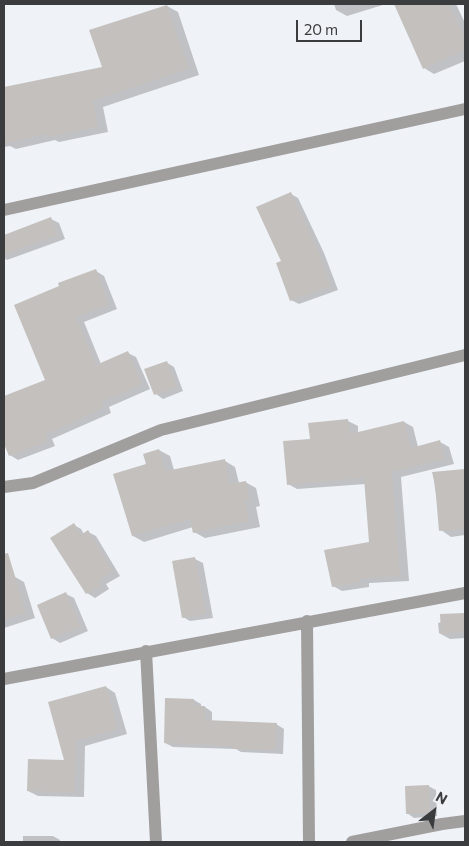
<!DOCTYPE html>
<html>
<head>
<meta charset="utf-8">
<style>
  body { margin:0 }
  #map { position:relative; width:469px; height:846px; overflow:hidden; background:#eff2f7; font-family:Commissioner,sans-serif }
  canvas { display:block }
  .frame { position:absolute; inset:0; border:5px solid #3b3c3d; pointer-events:none }
  .north { position:absolute; left:409px; top:786px; width:50px; height:50px; -webkit-text-stroke:4px #eff2f7; paint-order:stroke; rotate:30deg; font-size:14px; font-weight:700; line-height:20px; text-align:center; color:#3b3c3d }
  .north::after { content:''; display:block; margin:auto; width:18px; height:22px; background:#3b3c3d; clip-path:polygon(50% 0,100% 100%,50% 72%,0 100%) }
  .scale { position:absolute; left:296px; top:20px; width:66px; height:22px; box-sizing:border-box; border:2px solid #3b3c3d; border-top:0; padding-left:6px; font-size:15px; line-height:18px; white-space:nowrap; color:#3b3c3d; -webkit-text-stroke:4px #eff2f7; paint-order:stroke }
</style>
</head>
<body>
<div id="map">
<canvas width="469" height="846"></canvas>
<div class="frame"></div>
<div class="north">N</div>
<div class="scale">20 m</div>
</div>
<script>
const context = document.querySelector('canvas').getContext('2d');
context.lineJoin = 'round';
function fill(path, color) { context.fillStyle = color; context.fill(path, 'evenodd'); }
const poly = rows => new Path2D(rows.map(r => 'M' + r).join(''));
function stroke(path, color, width, dash) { context.strokeStyle = color; context.lineWidth = width; context.lineCap = dash ? 'butt' : 'round'; context.setLineDash(dash || []); context.stroke(path); }
fill(poly([
  [334,4,386,4,347,16,336,10],
  [395,4,456,4,465,23,465,61,434,74,424,68],
  [167,6,178,12,199,75,103,107,108,132,59,142,55,140,16,149,10,146,4,147,4,88,103,68],
  [291,194,298,198,324,253,338,290,299,304,291,300,283,262],
  [51,219,59,223,65,239,7,260,4,258,4,236],
  [96,271,104,276,117,309,84,322,101,364,128,353,136,357,150,389,109,407,111,413,52,439,55,446,18,460,10,455,4,440,4,397,46,381],
  [166,362,174,367,183,391,163,399,156,394],
  [348,421,358,426,358,433,404,422,413,427,418,447,440,442,449,447,454,464,401,477,409,581,369,583,369,587,342,591,333,586,370,543,366,484,297,489,288,484,311,440],
  [159,450,170,456,174,470,225,461,235,467,239,483,245,482,256,488,260,506,256,507,260,527,205,538,194,532,193,527,144,542,133,536,114,475,148,465],
  [465,471,465,535,451,537,441,530,433,474],
  [74,525,81,529,84,534,88,532,96,536,120,576,106,584,109,589,95,598,87,593,52,538],
  [195,559,203,563,213,618,190,621,183,617],
  [15,577,24,582,35,618,4,628,4,580],
  [66,594,74,598,88,631,60,643,52,638],
  [465,614,465,638,450,639,439,633,438,623,442,622,441,616],
  [106,687,115,693,127,734,85,746,84,797,38,796,28,791,66,762,50,703],
  [194,700,201,704,201,707,205,707,212,712,212,722,276,724,284,729,283,754,241,752,236,749,173,747,165,743],
  [428,786,436,790,437,816,414,818,407,813],
  [23,836,53,836,60,840,60,842,23,842]
]), '#0003');
fill(poly([
  [394,4,449,4,465,39,465,50,423,69],
  [167,5,189,69,93,101,98,127,47,137,46,134,4,144,4,87,102,67,89,30],
  [291,192,317,248,331,286,290,301,276,263,281,261,256,207],
  [51,217,58,235,4,255,4,235],
  [96,269,109,305,76,317,96,365,128,351,142,385,101,402,104,408,45,435,47,442,9,456,4,444,4,396,45,380,14,305,59,286,58,283],
  [167,361,177,387,154,395,144,369],
  [348,419,350,434,404,421,411,448,440,440,445,459,392,472,400,576,360,579,360,582,332,587,324,550,369,542,364,478,287,485,283,441,310,439,308,423],
  [159,449,166,471,225,459,230,484,246,481,250,501,245,501,249,521,193,533,190,519,132,536,113,474,146,464,143,454],
  [465,469,465,529,439,531,435,484,432,472],
  [74,523,81,535,88,530,113,571,99,580,102,585,86,594,50,538],
  [8,553,26,613,4,620,4,554],
  [195,557,206,614,182,618,172,561],
  [66,592,81,627,51,639,37,605],
  [465,613,465,632,441,634,440,614],
  [106,686,118,729,76,741,75,793,27,791,28,759,64,760,48,702],
  [165,698,194,699,194,706,205,706,205,720,277,723,276,750,232,749,232,746,164,743],
  [429,785,430,813,406,814,405,786]
]), '#c4c0bd');
stroke(poly([
  [4,210,465,109],
  [4,487,33,483,161,430,465,355],
  [307,621,309,842],
  [146,651,156,842],
  [4,679,465,593],
  [352,842,442,824,465,821]
]), '#a19e9e', 12);
</script>
</body>
</html>
